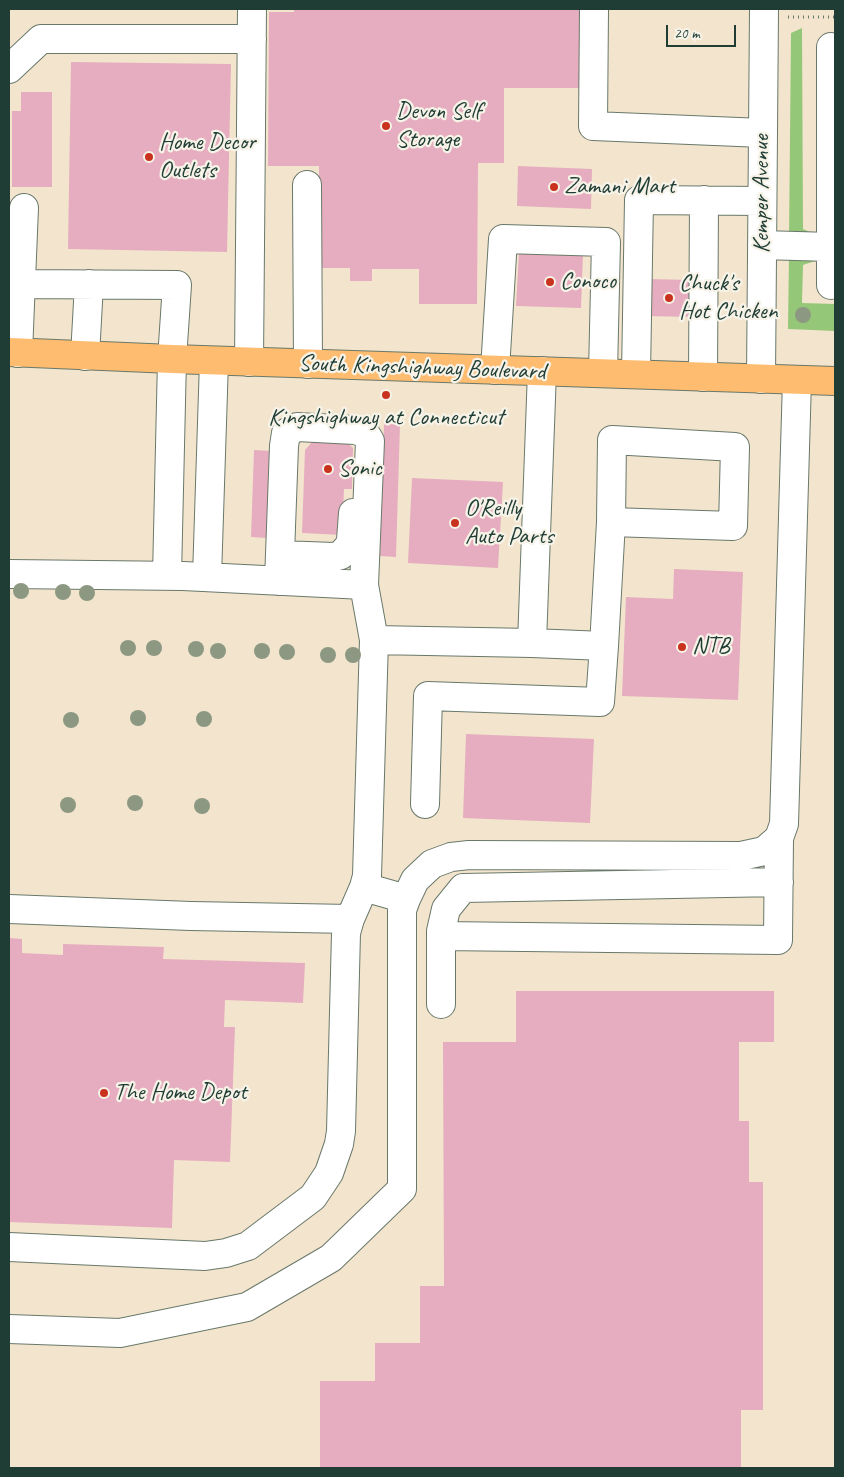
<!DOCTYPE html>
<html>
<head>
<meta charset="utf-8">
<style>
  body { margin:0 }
  #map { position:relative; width:844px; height:1477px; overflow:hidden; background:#f3e5cd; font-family:Caveat,sans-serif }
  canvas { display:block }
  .frame { position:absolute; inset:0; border:10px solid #1f3d34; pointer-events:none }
  .scale { position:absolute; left:666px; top:25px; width:70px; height:22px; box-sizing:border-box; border:2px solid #1f3d34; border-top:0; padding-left:6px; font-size:15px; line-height:18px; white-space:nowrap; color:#1f3d34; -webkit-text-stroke:4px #f7f3e8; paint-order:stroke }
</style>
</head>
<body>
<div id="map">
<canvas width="844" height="1477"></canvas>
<div class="frame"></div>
<div class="scale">20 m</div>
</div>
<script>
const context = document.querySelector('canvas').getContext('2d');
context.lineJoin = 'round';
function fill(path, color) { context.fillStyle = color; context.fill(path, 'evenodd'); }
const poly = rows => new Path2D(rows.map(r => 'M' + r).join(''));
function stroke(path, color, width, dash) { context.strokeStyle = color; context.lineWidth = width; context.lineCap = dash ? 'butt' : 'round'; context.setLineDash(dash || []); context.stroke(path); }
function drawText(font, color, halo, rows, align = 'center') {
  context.font = font + ' Caveat,sans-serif'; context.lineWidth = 4.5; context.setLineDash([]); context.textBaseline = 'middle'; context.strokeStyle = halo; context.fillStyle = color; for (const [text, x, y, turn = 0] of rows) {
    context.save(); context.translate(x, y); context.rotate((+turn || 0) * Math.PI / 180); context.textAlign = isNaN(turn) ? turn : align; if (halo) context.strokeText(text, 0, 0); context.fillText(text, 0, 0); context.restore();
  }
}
fill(poly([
  [802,28,803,229,812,233,789,238,791,33],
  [789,255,815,256,815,261,803,265,802,303,835,304,835,331,788,329]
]), '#95c778');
fill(poly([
  [294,9,580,9,580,88,504,88,504,163,478,163,477,304,419,304,419,269,372,269,372,281,350,281,350,268,319,268,319,166,268,166,269,12,294,12],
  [71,62,231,64,227,252,68,249],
  [21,92,52,92,52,187,12,187,12,111,21,111],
  [518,166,592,169,591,209,517,206],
  [519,252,583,254,581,308,516,306],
  [646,279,694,280,693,317,645,316],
  [384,423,400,424,396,557,380,556],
  [312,442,348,443,353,448,352,489,344,489,342,535,302,533,305,450],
  [254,450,271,451,267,538,251,537],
  [412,478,503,482,498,568,408,563],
  [674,569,743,572,738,700,622,696,626,597,673,599],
  [466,734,594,739,590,823,463,818],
  [9,938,22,939,22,953,63,955,63,944,164,947,163,959,305,963,303,1003,225,1000,224,1027,235,1027,230,1162,174,1160,172,1228,9,1222],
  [516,991,774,991,774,1042,739,1042,739,1121,749,1121,749,1182,763,1182,763,1410,741,1410,741,1468,320,1468,320,1381,375,1381,375,1343,420,1343,420,1286,444,1286,443,1042,516,1042]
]), '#e5adbf');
const minor = poly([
  [594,9,593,126,763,133],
  [9,69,41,39,252,39],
  [307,185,308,364],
  [762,245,831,247,831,47],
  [21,284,177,285,172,359,167,576],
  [831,285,831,247],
  [18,353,24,208],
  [85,356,89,284],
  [249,362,252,9],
  [495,370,503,239,606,242,603,373],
  [636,374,639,200,762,201],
  [703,377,704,200],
  [761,379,764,9],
  [280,555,334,557,341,555,349,546,351,540,353,513],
  [9,574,183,576,364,585,374,640,367,876,364,887,350,919,346,933,341,1131,339,1144,329,1173,313,1197,248,1246,226,1253,205,1256,9,1247],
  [207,577,214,361],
  [279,581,284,446,286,433,297,427,355,430,365,433,370,441,364,585],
  [374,640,532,643,542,371],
  [532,643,604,646,611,522,612,440,735,447,733,526,611,522],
  [425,804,428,696,600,702,604,646],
  [364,887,406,899,415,880,432,864,451,857,469,855,741,856,764,851,779,838,784,824,797,380],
  [9,909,191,916,350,919],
  [441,936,778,940,779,838],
  [441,1004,441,931,446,909,463,888,779,882],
  [9,1329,120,1333,247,1307,331,1258,402,1189,402,910,406,899]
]);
const major = poly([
  [9,352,172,359,835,381]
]);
stroke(minor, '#69786a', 30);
stroke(major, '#69786a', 30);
stroke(poly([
  [788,17,835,17]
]), '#69786a', 3, [1, 4]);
stroke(minor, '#fff', 28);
stroke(major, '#fdbc6f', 28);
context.fillStyle = '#8c9881';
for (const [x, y] of [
  [803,315],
  [21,591],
  [63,592],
  [87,593],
  [128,648],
  [154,648],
  [196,649],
  [218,651],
  [262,651],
  [287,652],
  [328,655],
  [353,655],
  [138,718],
  [204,719],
  [71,720],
  [135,803],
  [68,805],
  [202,806]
]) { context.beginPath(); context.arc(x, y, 8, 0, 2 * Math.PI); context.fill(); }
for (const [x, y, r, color] of [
  [386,126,5,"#c8321e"],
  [149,157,5,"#c8321e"],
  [554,187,5,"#c8321e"],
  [550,282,5,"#c8321e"],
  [669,298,5,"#c8321e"],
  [386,395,5,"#c8321e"],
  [328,469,5,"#c8321e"],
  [455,523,5,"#c8321e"],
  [682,647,5,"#c8321e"],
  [104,1093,5,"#c8321e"]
]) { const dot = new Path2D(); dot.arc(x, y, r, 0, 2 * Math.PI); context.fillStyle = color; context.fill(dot); stroke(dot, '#f7f3e8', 2); }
drawText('24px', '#1f3d34', '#f7f3e8', [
  ["Devon Self",396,112],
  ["Storage",396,140],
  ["Home Decor",159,143],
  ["Outlets",159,171],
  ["Zamani Mart",564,187],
  ["Conoco",560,282],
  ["Chuck's",679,284],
  ["Hot Chicken",679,312],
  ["Kingshighway at Connecticut",386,418,"center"],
  ["Sonic",338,469],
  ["O'Reilly",465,509],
  ["Auto Parts",465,537],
  ["NTB",692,647],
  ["The Home Depot",114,1093]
], 'left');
drawText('24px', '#1f3d34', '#f7f3e8', [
  ["Kemper Avenue",762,194,-90],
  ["South Kingshighway Boulevard",422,368,2]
]);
</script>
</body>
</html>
